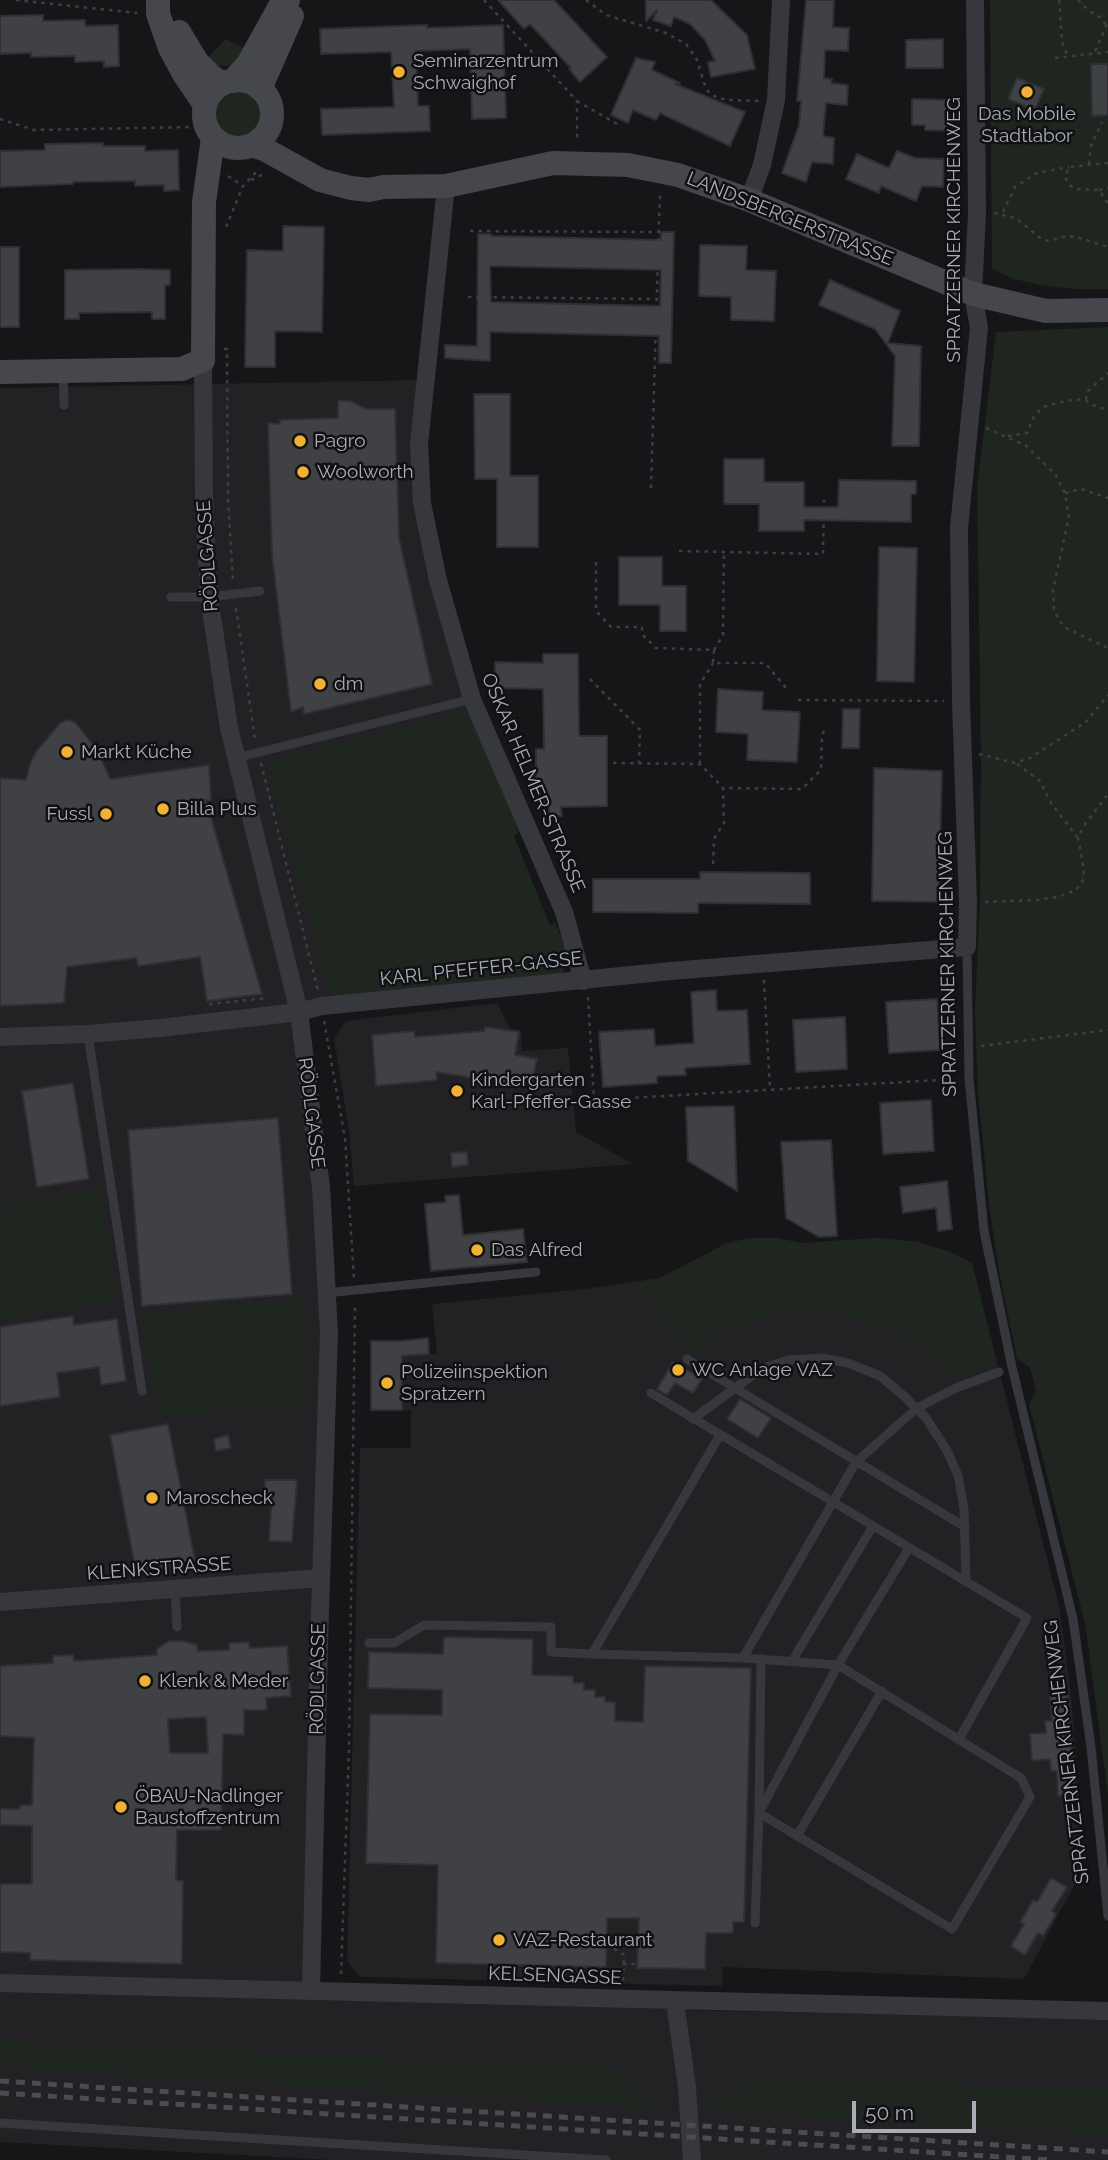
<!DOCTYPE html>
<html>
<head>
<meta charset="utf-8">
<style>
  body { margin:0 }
  #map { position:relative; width:1108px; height:2160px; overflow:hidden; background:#161618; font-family:Raleway,sans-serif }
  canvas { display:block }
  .scale { position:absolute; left:852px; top:2101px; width:124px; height:32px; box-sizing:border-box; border:4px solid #a8adb8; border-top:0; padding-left:9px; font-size:21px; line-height:24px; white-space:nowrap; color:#a8adb8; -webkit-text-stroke:5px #111113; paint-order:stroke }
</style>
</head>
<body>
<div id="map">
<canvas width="1108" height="2160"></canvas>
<div class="scale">50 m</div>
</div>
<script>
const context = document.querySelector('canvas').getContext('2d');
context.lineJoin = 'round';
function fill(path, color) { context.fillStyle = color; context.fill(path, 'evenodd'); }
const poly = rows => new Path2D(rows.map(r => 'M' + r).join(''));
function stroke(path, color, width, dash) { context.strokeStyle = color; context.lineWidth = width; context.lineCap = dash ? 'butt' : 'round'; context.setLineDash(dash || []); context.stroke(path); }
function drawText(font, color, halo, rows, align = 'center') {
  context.font = font + ' Raleway,sans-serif'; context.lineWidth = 5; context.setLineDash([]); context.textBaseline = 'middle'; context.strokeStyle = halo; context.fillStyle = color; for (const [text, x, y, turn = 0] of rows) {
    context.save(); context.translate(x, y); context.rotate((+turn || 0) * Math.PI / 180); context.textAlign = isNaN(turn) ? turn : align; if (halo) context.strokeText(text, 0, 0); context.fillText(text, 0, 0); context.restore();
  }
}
fill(poly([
  [421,380,416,443,471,711,519,831,514,836,550,926,555,922,568,957,294,1009,316,1183,326,1333,307,1991,682,2010,1108,2019,1108,2160,332,2160,0,2142,0,388],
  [497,1003,508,1025,512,1029,521,1030,522,1051,568,1048,576,1132,633,1164,354,1186,349,1130,334,1038,346,1021],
  [749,1238,775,1238,802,1243,878,1238,918,1242,950,1252,972,1263,1059,1606,1071,1694,1084,1867,1024,1979,723,1967,722,1986,360,1977,347,1961,360,1448,411,1448,411,1410,402,1410,402,1356,437,1354,432,1304,585,1289,660,1278,725,1244]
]), '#222225');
fill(poly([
  [990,0,1108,0,1108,289,1073,289,1042,285,1013,279,992,268],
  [226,39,249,51,233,66,215,66,205,60],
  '215 114a23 23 0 1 1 46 0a23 23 0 1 1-46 0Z',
  [1108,327,1108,1795,1085,1623,1029,1405,1036,1391,1030,1367,1017,1359,999,1271,989,1205,978,1092,975,1011,980,899,981,755,977,487,996,332],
  [471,711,519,831,514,836,550,926,555,922,568,957,563,973,331,998,267,762],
  [99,1189,117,1300,0,1320,0,1206],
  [749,1238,775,1238,802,1243,878,1238,918,1242,950,1252,972,1263,997,1365,957,1380,923,1346,866,1321,805,1310,757,1319,720,1333,690,1353,636,1282,660,1278,725,1244],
  [304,1299,306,1407,159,1416,140,1313],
  [0,2041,619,2069,628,2085,636,2093,650,2094,650,2108,0,2067],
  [746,2078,1108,2089,1108,2135,709,2111,709,2101,733,2098,741,2089]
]), '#1e261f');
const building = poly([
  [498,0,554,0,607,57,580,82,569,69,571,68,530,24,524,29,498,0],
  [646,0,711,0,747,35,755,69,711,77,708,62,715,61,705,40,690,24,674,17,671,26,653,20,657,10,646,21,646,0],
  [806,0,834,0,833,27,849,28,848,51,825,50,824,78,832,79,831,83,848,85,847,105,826,103,823,136,834,138,833,164,812,162,806,182,782,173,799,125,801,101,797,101,806,0],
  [43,15,43,21,85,20,85,26,118,25,119,66,104,67,104,61,75,62,75,56,31,57,31,53,0,54,0,16,43,15],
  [427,25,427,28,503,25,506,118,472,119,470,49,416,51,418,106,429,106,430,131,322,135,321,109,394,107,391,52,321,54,320,29,427,25],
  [943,39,943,68,906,68,906,40,943,39],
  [636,58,655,62,652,70,680,83,675,84,745,112,730,146,660,113,656,120,633,110,628,123,611,115,636,58],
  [1091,64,1108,64,1108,115,1092,116,1091,64],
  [1017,78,1044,89,1035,110,1008,99,1017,78],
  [912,99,950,100,950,131,925,130,925,125,912,125,912,99],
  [103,143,103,146,145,146,145,151,178,150,179,190,164,191,164,185,135,186,135,181,73,182,73,184,0,187,0,151,45,150,45,144,103,143],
  [897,151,915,158,944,159,943,187,922,186,916,201,881,186,879,193,846,179,857,154,889,168,897,151],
  [283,226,324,227,322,332,275,331,275,367,245,367,247,250,283,251,283,226],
  [661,232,674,232,671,363,659,363,659,336,490,332,490,361,445,358,445,345,477,346,478,234,491,234,491,236,661,240,661,232],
  [490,266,661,270,660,306,491,302,490,266],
  [700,245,747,246,746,270,776,271,774,321,731,320,731,297,699,296,700,245],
  [0,247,19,247,19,327,0,327,0,247],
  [137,269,170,270,170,285,165,285,165,319,152,319,152,312,79,313,79,319,65,319,65,270,137,269],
  [830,280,900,311,888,343,921,346,919,446,892,446,895,356,875,329,819,305,830,280],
  [474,394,510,394,510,476,538,476,538,547,497,547,497,479,475,479,474,394],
  [338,401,350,401,366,409,395,409,399,538,432,684,304,714,303,707,291,712,272,555,268,423,280,424,279,420,338,418,338,401],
  [724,459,764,459,764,482,804,482,804,507,838,507,839,480,916,481,916,494,911,494,911,522,804,520,804,531,759,531,759,504,724,504,724,459],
  [879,547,917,548,914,682,877,681,879,547],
  [619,557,662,557,662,586,686,586,686,631,660,631,660,605,619,605,619,557],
  [543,654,578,654,579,736,607,736,607,806,561,807,562,816,549,816,549,802,536,802,536,749,544,749,543,689,495,688,495,662,543,663,543,654],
  [718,689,763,692,762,710,800,712,797,762,747,760,748,734,716,732,718,689],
  [843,709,860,709,859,748,842,748,843,709],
  [67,720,75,722,98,751,110,779,209,765,211,800,206,800,262,994,207,1001,200,957,138,966,136,958,67,967,64,1003,0,1006,0,778,26,780,30,764,36,752,60,723,67,720],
  [874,768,942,771,939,886,947,886,946,902,872,901,874,768],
  [700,872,810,873,810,904,698,903,698,913,593,912,593,879,700,879,700,872],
  [716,990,717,1011,747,1010,750,1064,685,1068,686,1075,657,1076,657,1083,603,1087,599,1032,654,1029,655,1046,694,1043,691,992,716,990],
  [937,999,940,1050,889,1053,886,1002,937,999],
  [845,1017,847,1069,796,1072,793,1020,845,1017],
  [485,1027,519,1032,515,1055,537,1059,531,1087,436,1072,437,1080,376,1086,372,1035,414,1031,415,1037,484,1031,485,1027],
  [73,1083,89,1179,37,1187,22,1091,73,1083],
  [931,1100,934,1151,883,1154,880,1103,931,1100],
  [734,1106,737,1191,688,1161,686,1107,734,1106],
  [278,1118,292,1294,142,1306,128,1130,278,1118],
  [831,1140,837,1236,819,1237,786,1218,781,1142,831,1140],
  [467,1152,468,1165,452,1167,451,1153,467,1152],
  [947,1181,952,1229,938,1231,936,1208,903,1213,900,1187,947,1181],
  [459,1195,463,1235,523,1229,527,1262,431,1271,425,1204,446,1202,445,1196,459,1195],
  [73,1316,74,1325,117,1319,126,1381,101,1385,99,1367,57,1373,60,1397,0,1406,0,1327,73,1316],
  [428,1338,429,1354,402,1356,402,1410,371,1410,371,1341,402,1341,428,1338],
  [673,1362,702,1379,693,1393,675,1383,667,1395,657,1389,673,1362],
  [740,1399,771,1418,758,1438,727,1419,740,1399],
  [168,1424,195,1560,136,1572,110,1435,168,1424],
  [228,1435,231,1448,216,1451,214,1439,228,1435],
  [265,1480,297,1480,292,1542,269,1541,272,1497,264,1497,265,1480],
  [444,1637,533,1639,532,1675,573,1676,573,1683,584,1683,584,1690,595,1690,595,1697,605,1697,605,1702,615,1702,615,1721,643,1722,645,1666,751,1668,744,1922,733,1922,733,1933,706,1933,705,1969,637,1968,639,1918,607,1918,606,1967,436,1963,438,1865,366,1863,370,1714,442,1715,442,1690,368,1688,369,1652,443,1654,444,1637],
  [169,1641,183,1641,197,1645,198,1651,229,1650,229,1643,249,1642,250,1648,287,1646,291,1696,266,1698,267,1710,244,1710,244,1735,223,1734,221,1830,177,1830,176,1880,183,1881,182,1964,30,1960,30,1953,0,1952,0,1884,32,1884,32,1826,0,1825,0,1809,18,1809,22,1805,32,1805,34,1738,0,1736,0,1666,53,1663,53,1656,73,1655,74,1661,157,1655,157,1649,169,1641],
  [206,1717,208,1753,170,1753,168,1719,206,1717],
  [1068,1695,1075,1795,1058,1796,1057,1771,1051,1771,1050,1759,1032,1761,1030,1734,1046,1733,1045,1721,1052,1721,1050,1696,1068,1695],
  [1051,1878,1067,1887,1052,1911,1056,1914,1043,1936,1038,1933,1025,1955,1011,1946,1024,1924,1020,1922,1027,1911,1033,1900,1037,1902,1051,1878]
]);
fill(building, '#404145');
stroke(building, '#303034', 2);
stroke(poly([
  [16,0,137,13],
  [484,0,577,101,577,141],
  [586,0,606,15,666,33,686,44,697,60,704,83,709,93,718,98,728,100,759,101],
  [1059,0,1062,41,1067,55],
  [1078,0,1089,11,1100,17,1106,25],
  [1095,51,1108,22],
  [1055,58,1108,52],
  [577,101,617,124],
  [0,119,34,130,194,127],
  [1108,163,1069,167,1065,177,1069,185,1077,189,1099,190,1108,204],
  [1089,164,1091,146,1102,122],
  [228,176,243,186],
  [251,180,264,174],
  [1099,190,1108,188],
  [1003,212,1015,187,1037,173,1069,167],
  [994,213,1016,218,1039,237,1048,241,1067,236,1076,237,1108,247],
  [226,227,243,186,258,170],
  [470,231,658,232],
  [468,297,657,299],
  [224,349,227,349,228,500,233,580],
  [1086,400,1089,404,1108,410],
  [986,428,1025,445,1055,474,1061,485,1065,493,1069,517,1053,590,1054,611,1064,627,1108,648],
  [1008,436,1027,433,1033,418,1043,407,1065,401,1086,399,1088,391,1108,373],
  [651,488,660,192],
  [1065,493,1081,489,1108,498],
  [679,551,823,554,824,500],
  [596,562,596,611,611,627,642,627,642,634,656,648,714,650,713,663,765,663,787,689],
  [236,608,255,740],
  [714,650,723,635,724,552],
  [590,679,640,730,639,763],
  [798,700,944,701],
  [979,754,1015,763,1030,758,1086,722,1108,695],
  [261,763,318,991],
  [613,763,700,764,723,788],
  [700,764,700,684,713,663],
  [1017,764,1040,781,1051,803,1078,838],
  [713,864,714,839,724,823,723,788,802,789,821,770,822,735,826,726],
  [985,902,1036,900,1058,897,1076,890,1083,880,1084,869,1078,838,1083,827,1108,794],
  [764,980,770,1089],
  [588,997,594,1100,956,1079],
  [209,1004,268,998],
  [324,1021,345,1138,354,1279],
  [981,1046,1108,1030],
  [607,1944,624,1955,623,1982],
  [623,1964,637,1964],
  [583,1966,583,1980],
  [341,1974,349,1749,355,1303]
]), '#3d3f44', 2.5, [3.5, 5]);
stroke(poly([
  [63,372,64,405],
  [171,597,209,597,260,591],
  [236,758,472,699],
  [967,947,969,1078,984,1231,1012,1367,1073,1619,1091,1747,1108,1916],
  [88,1034,142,1391],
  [326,1293,536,1272],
  [687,1359,965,1527],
  [651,1393,1027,1618,959,1739],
  [693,1419,761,1369,788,1360,822,1358,848,1363,880,1376,904,1396,926,1418,946,1449,958,1475,964,1509,966,1582],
  [175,1589,177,1627],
  [369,1643,394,1643,424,1625,551,1627,551,1652,592,1654,720,1435],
  [592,1654,743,1658],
  [792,1661,873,1526],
  [759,1811,761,1659],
  [759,1813,838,1665,909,1548],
  [797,1836,882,1691],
  [755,1923,759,1813,952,1929,1030,1797,1021,1778,838,1665,743,1658,856,1462,917,1408,956,1388,999,1372],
  [0,2123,606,2160]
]), '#37383d', 9);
stroke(poly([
  [446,186,419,444,422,503,438,580,472,699,564,912,583,981],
  [749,200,762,165,776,100,781,0],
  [203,360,204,500,209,597,229,728,299,1012,321,1187,329,1333,319,1644,311,1991],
  [0,1037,88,1034,160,1028,299,1012,322,1006,671,971,967,947,968,902,961,702,959,528,979,328,973,294,977,213,975,0],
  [0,1602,321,1578],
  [0,1983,1108,2011],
  [675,2002,687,2087,692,2160]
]), '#37383d', 18);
stroke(poly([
  [158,1,158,14,170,48,184,74,205,105],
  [179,32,197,62,211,76,222,84],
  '204 114a34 34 0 1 1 68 0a34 34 0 1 1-68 0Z',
  [233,81,248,64,279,8,288,0],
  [260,89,292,16],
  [252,145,264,149,320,180,351,188,369,190,383,187,446,186,553,163,628,165,678,175,749,200,973,294,1046,311,1108,310],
  [0,372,182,369,203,360,204,202,213,138]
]), '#45474d', 24);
stroke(poly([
  [0,2081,1108,2152],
  [0,2093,1050,2160]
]), '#4a4c52', 5, [9, 7]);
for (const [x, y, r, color] of [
  [399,72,7,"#f2b134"],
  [1027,92,7,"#f2b134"],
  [300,441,7,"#f2b134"],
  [303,472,7,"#f2b134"],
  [320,684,7,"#f2b134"],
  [67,752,7,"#f2b134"],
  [163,809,7,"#f2b134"],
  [106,814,7,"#f2b134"],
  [457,1091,7,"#f2b134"],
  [477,1250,7,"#f2b134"],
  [678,1370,7,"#f2b134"],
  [387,1383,7,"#f2b134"],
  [152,1498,7,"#f2b134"],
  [145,1681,7,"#f2b134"],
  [121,1807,7,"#f2b134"],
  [499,1940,7,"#f2b134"]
]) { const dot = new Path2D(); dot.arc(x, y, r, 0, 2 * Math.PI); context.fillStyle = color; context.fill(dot); stroke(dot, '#111113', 2.5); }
drawText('19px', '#a8adb8', '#111113', [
  ["Seminarzentrum",413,61],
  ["Schwaighof",413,83],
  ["Das Mobile",1027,114,"center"],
  ["Stadtlabor",1027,136,"center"],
  ["Pagro",314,441],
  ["Woolworth",317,472],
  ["dm",334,684],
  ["Markt Küche",81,752],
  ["Billa Plus",177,809],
  ["Fussl",92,814,"right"],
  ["Kindergarten",471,1080],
  ["Karl-Pfeffer-Gasse",471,1102],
  ["Das Alfred",491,1250],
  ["WC Anlage VAZ",692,1370],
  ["Polizeiinspektion",401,1372],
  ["Spratzern",401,1394],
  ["Maroscheck",166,1498],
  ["Klenk & Meder",159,1681],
  ["ÖBAU-Nadlinger",135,1796],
  ["Baustoffzentrum",135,1818],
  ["VAZ-Restaurant",513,1940]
], 'left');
drawText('19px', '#a8adb8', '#111113', [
  ["LANDSBERGERSTRASSE",790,219,22],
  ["SPRATZERNER KIRCHENWEG",954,230,-90],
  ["RÖDLGASSE",208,556,-94],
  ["OSKAR HELMER-STRASSE",533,783,67],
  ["SPRATZERNER KIRCHENWEG",948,964,-91],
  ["KARL PFEFFER-GASSE",481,969,-6],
  ["RÖDLGASSE",311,1113,83],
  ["KLENKSTRASSE",159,1569,-4],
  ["RÖDLGASSE",318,1679,-89],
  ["SPRATZERNER KIRCHENWEG",1067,1752,-97],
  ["KELSENGASSE",555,1976,2]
]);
</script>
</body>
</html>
